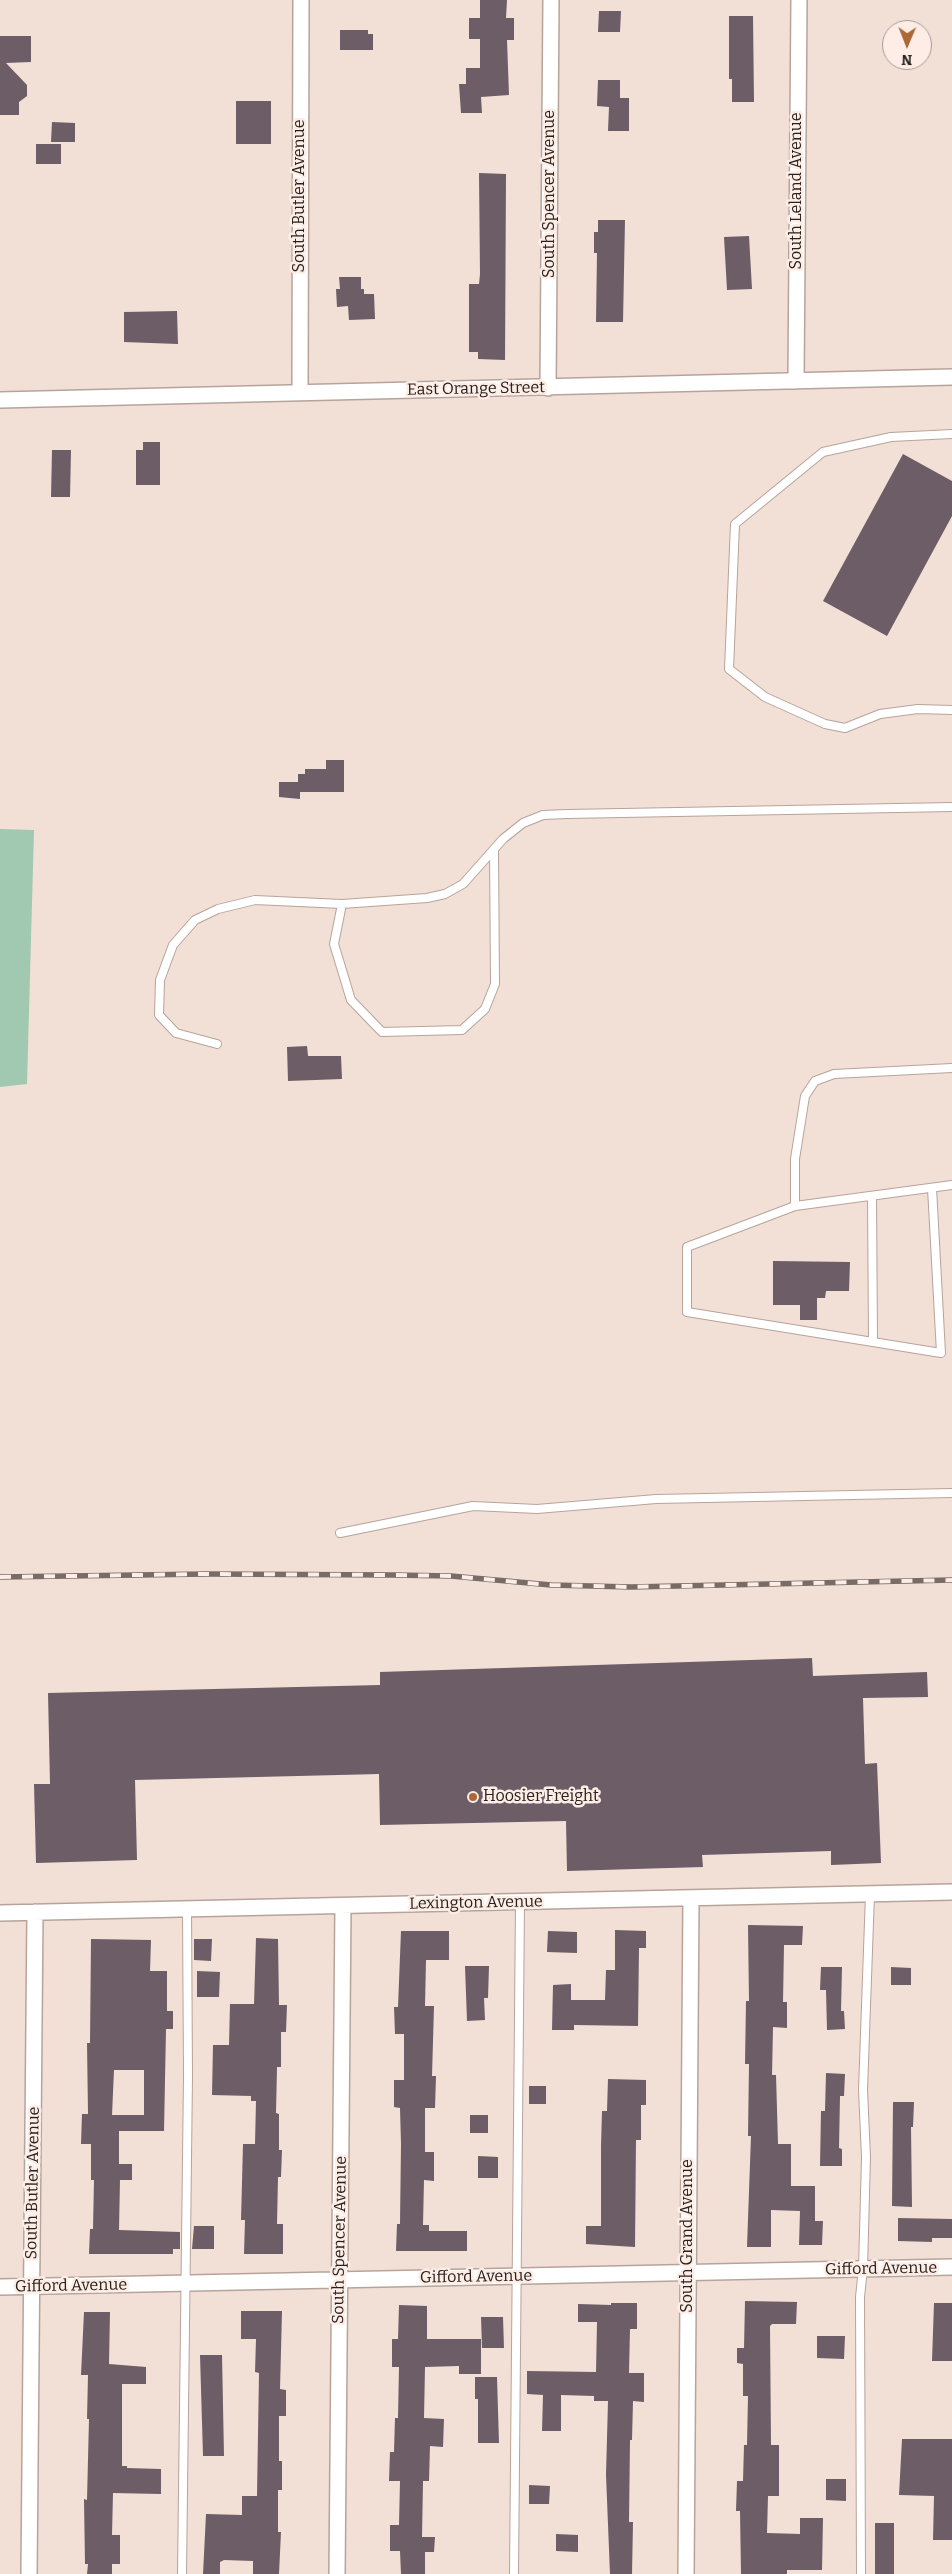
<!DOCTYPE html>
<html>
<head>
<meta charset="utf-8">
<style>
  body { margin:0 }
  #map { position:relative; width:952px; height:2574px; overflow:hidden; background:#f2dfd6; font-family:Bitter,serif }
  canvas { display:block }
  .north { position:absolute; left:882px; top:20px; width:50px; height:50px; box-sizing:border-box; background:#fdede6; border:1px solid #a79b96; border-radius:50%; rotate:181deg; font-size:14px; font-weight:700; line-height:20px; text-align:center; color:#27211d }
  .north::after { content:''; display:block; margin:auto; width:18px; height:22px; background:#ab6835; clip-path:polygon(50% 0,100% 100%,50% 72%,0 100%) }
</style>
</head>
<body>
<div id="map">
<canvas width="952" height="2574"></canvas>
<div class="north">N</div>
</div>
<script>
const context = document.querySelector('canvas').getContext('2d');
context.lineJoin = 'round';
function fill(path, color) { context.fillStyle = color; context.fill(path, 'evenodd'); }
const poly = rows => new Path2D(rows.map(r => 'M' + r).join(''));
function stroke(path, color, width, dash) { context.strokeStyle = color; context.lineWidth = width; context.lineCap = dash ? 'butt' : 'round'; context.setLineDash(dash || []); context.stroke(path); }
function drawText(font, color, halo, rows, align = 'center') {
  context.font = font + ' Bitter,serif'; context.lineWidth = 5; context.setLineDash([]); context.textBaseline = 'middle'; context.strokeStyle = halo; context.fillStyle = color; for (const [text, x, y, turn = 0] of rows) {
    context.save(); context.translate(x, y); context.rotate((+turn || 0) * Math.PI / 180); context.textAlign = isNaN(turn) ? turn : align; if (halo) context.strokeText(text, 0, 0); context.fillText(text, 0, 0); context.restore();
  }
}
fill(poly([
  [0,829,34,830,27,1084,0,1087]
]), '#a1c8b0');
fill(poly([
  [480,0,507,0,506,18,514,18,514,40,507,40,509,95,481,97,482,113,461,113,459,84,466,84,466,68,480,68,480,39,469,39,469,18,480,18],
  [599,11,621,11,620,32,598,32],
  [729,16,753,16,754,102,732,102,732,79,729,79],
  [340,30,368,30,368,34,373,34,373,50,340,50],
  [0,36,31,36,31,62,6,63,27,85,27,96,19,102,19,115,0,115],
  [598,80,620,80,620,98,629,98,629,131,608,131,609,107,597,106],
  [236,101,271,101,271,144,236,144],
  [52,122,75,123,75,142,51,142],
  [36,144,61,144,61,164,36,164],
  [479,173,506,174,505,360,478,359,478,352,469,352,469,284,479,284,480,274],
  [598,220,625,220,623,322,596,322,597,253,594,253,594,232,598,232],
  [749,236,752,289,727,290,724,237],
  [339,277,361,277,361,289,364,289,364,294,374,294,375,319,349,320,348,306,337,307,336,289,340,289],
  [177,311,178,344,124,342,124,312],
  [143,442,160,442,160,485,136,485,136,450,143,450],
  [52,450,71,450,70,497,51,497],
  [903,454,952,481,952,516,887,636,823,601],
  [326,760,344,760,344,792,300,792,300,799,279,797,279,782,298,782,298,774,305,774,305,769,326,769],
  [307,1046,308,1056,341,1056,342,1079,288,1081,287,1047],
  [773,1261,850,1262,849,1291,826,1291,825,1298,817,1298,817,1320,800,1320,800,1305,773,1305],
  [812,1658,813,1676,927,1672,928,1697,863,1698,865,1764,877,1763,881,1863,831,1865,831,1851,702,1855,703,1867,567,1871,566,1821,380,1825,379,1774,135,1780,137,1860,36,1863,34,1784,50,1784,48,1693,380,1685,380,1672],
  [748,1925,803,1926,802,1945,784,1945,783,2002,787,2002,787,2028,773,2027,772,2075,776,2075,778,2144,791,2144,791,2186,815,2186,815,2221,823,2221,822,2245,799,2245,800,2211,771,2210,771,2247,747,2247,751,2136,748,2136,749,2064,745,2064,746,2001,749,2001],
  [615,1930,646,1931,646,1948,639,1948,638,2026,574,2025,574,2030,552,2030,553,1985,571,1984,571,2000,605,2000,606,1970,615,1970],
  [401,1931,449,1931,449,1960,426,1960,425,2006,434,2006,432,2076,436,2076,435,2108,425,2108,425,2152,434,2152,434,2181,424,2180,423,2225,429,2225,429,2231,467,2231,467,2251,396,2251,397,2224,400,2224,401,2144,400,2108,394,2107,394,2080,404,2080,404,2034,395,2034,394,2007,398,2007],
  [548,1931,577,1932,577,1953,547,1952],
  [256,1938,278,1939,279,2005,287,2005,286,2032,281,2032,281,2067,277,2067,276,2113,279,2114,279,2150,282,2150,281,2177,278,2177,277,2224,283,2224,283,2254,244,2254,245,2220,241,2220,243,2144,255,2144,256,2101,251,2101,251,2096,212,2095,213,2045,229,2045,230,2004,254,2004],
  [91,1939,151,1940,150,1971,167,1971,167,2011,173,2011,173,2029,166,2029,164,2131,119,2131,119,2164,132,2164,132,2180,120,2180,119,2230,180,2232,180,2249,173,2249,173,2254,89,2254,90,2229,93,2229,94,2180,91,2180,91,2144,81,2144,82,2114,88,2114,87,2043,90,2043],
  [114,2070,144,2070,144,2115,112,2115],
  [194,1939,212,1939,211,1961,194,1960],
  [465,1966,489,1966,488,1998,484,1998,485,2020,467,2021],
  [821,1967,842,1967,841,2011,844,2011,845,2029,827,2030,826,1990,820,1990],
  [891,1967,911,1968,911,1985,891,1985],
  [197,1971,220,1972,219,1997,197,1997],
  [826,2073,845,2074,844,2096,840,2096,839,2148,842,2149,842,2166,820,2166,821,2111,825,2111],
  [608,2079,646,2080,646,2105,641,2105,641,2140,636,2140,635,2247,586,2244,586,2226,601,2226,601,2146,602,2111,607,2111],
  [529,2086,546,2086,546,2104,529,2104],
  [893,2102,914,2102,913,2127,911,2127,912,2207,892,2206],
  [470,2115,488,2115,488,2133,470,2133],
  [478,2156,498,2157,498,2178,478,2178],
  [898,2218,952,2219,952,2238,932,2238,932,2242,898,2241],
  [194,2226,214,2226,214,2249,192,2249],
  [745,2301,797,2302,796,2324,772,2324,770,2326,771,2445,779,2445,779,2496,768,2496,767,2533,800,2534,800,2518,823,2518,822,2570,787,2570,787,2574,741,2574,740,2511,736,2511,737,2481,743,2481,744,2445,747,2445,748,2396,743,2396,743,2364,737,2363,737,2348,744,2348],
  [611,2303,637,2303,637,2329,630,2329,629,2373,644,2373,644,2402,633,2401,632,2440,630,2440,629,2522,633,2522,632,2574,610,2574,606,2475,608,2401,594,2401,594,2396,561,2395,561,2431,542,2431,543,2395,527,2394,527,2371,596,2372,597,2322,578,2322,578,2304,611,2305],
  [934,2303,952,2303,952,2361,932,2361],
  [399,2305,427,2306,427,2339,481,2339,481,2374,459,2374,459,2366,425,2367,424,2418,444,2419,443,2447,430,2446,429,2481,423,2481,422,2537,435,2537,434,2552,425,2552,425,2574,401,2574,400,2551,390,2551,390,2525,399,2525,400,2481,389,2481,390,2452,394,2452,395,2418,398,2418,399,2367,392,2367,392,2339,398,2339],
  [241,2311,282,2311,280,2389,286,2390,286,2416,279,2416,279,2461,282,2461,282,2490,278,2490,278,2532,281,2532,279,2574,253,2574,253,2561,224,2560,220,2562,220,2574,203,2574,206,2514,242,2515,242,2496,257,2496,259,2373,255,2372,256,2339,241,2339],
  [84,2312,110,2312,109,2364,146,2367,146,2384,122,2384,122,2466,127,2466,127,2468,161,2469,161,2494,113,2493,112,2535,120,2535,120,2564,112,2564,112,2574,87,2574,88,2564,85,2564,84,2499,87,2500,89,2419,87,2419,88,2375,81,2375],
  [481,2317,503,2317,504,2348,482,2348],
  [817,2336,845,2336,844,2359,817,2358],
  [200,2355,222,2355,224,2456,203,2456],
  [475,2377,497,2377,499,2443,478,2443,478,2399,475,2399],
  [902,2439,952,2439,952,2540,933,2540,934,2496,899,2495],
  [826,2479,846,2479,846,2501,826,2500],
  [529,2485,550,2486,549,2504,529,2504],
  [875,2523,894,2523,894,2574,875,2574],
  [556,2534,578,2535,578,2552,556,2551]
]), '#6c5d67');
const service = poly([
  [952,434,891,437,823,452,735,524,729,669,765,697,825,724,845,728,880,714,918,709,952,710],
  [494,850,495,984,485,1009,462,1030,382,1032,351,1000,334,944,342,904,427,898,445,894,463,884,503,839,523,823,543,815,567,814,952,807],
  [217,1044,176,1033,159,1015,160,980,173,945,195,920,218,909,255,900,342,904],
  [932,1188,941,1353,687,1312,687,1247,795,1206,795,1159,805,1096,815,1081,834,1074,952,1068],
  [872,1196,873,1342],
  [795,1206,952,1185],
  [340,1533,473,1506,537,1509,656,1499,952,1493],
  [182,2574,188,2076,187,1909],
  [514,2574,520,1902],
  [861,2574,860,2297,863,2269,866,2157,863,2090,870,1894]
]);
const minor = poly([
  [796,381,799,0],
  [548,388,551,0],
  [300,392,301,0],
  [0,400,952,377],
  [0,1913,952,1892],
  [0,2287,952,2267],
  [29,2574,35,1912],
  [337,2574,343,1906],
  [686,2574,691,1898]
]);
stroke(service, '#b6a49b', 10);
stroke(minor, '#b6a49b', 18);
stroke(service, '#fff', 8);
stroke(minor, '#fff', 15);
const rail = poly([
  [0,1577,206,1574,393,1575,451,1576,551,1585,631,1587,952,1580]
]);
stroke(rail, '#776c66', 5.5);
stroke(rail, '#fdede6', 4, [11]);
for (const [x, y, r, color] of [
  [473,1797,5,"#ab6835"]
]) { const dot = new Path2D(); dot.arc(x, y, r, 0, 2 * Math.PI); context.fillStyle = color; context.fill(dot); stroke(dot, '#fdede6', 2); }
drawText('16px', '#27211d', '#fdede6', [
  ["South Leland Avenue",797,191,-90],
  ["South Spencer Avenue",550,194,-90],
  ["South Butler Avenue",300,196,-90],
  ["East Orange Street",476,389,-1],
  ["Lexington Avenue",476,1903,-1],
  ["South Butler Avenue",33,2183,-89],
  ["South Grand Avenue",688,2236,-90],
  ["South Spencer Avenue",340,2240,-89],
  ["Gifford Avenue",881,2269,-1],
  ["Gifford Avenue",476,2277,-1],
  ["Gifford Avenue",71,2286,-1]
]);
drawText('16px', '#27211d', '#fdede6', [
  ["Hoosier Freight",483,1797]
], 'left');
</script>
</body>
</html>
